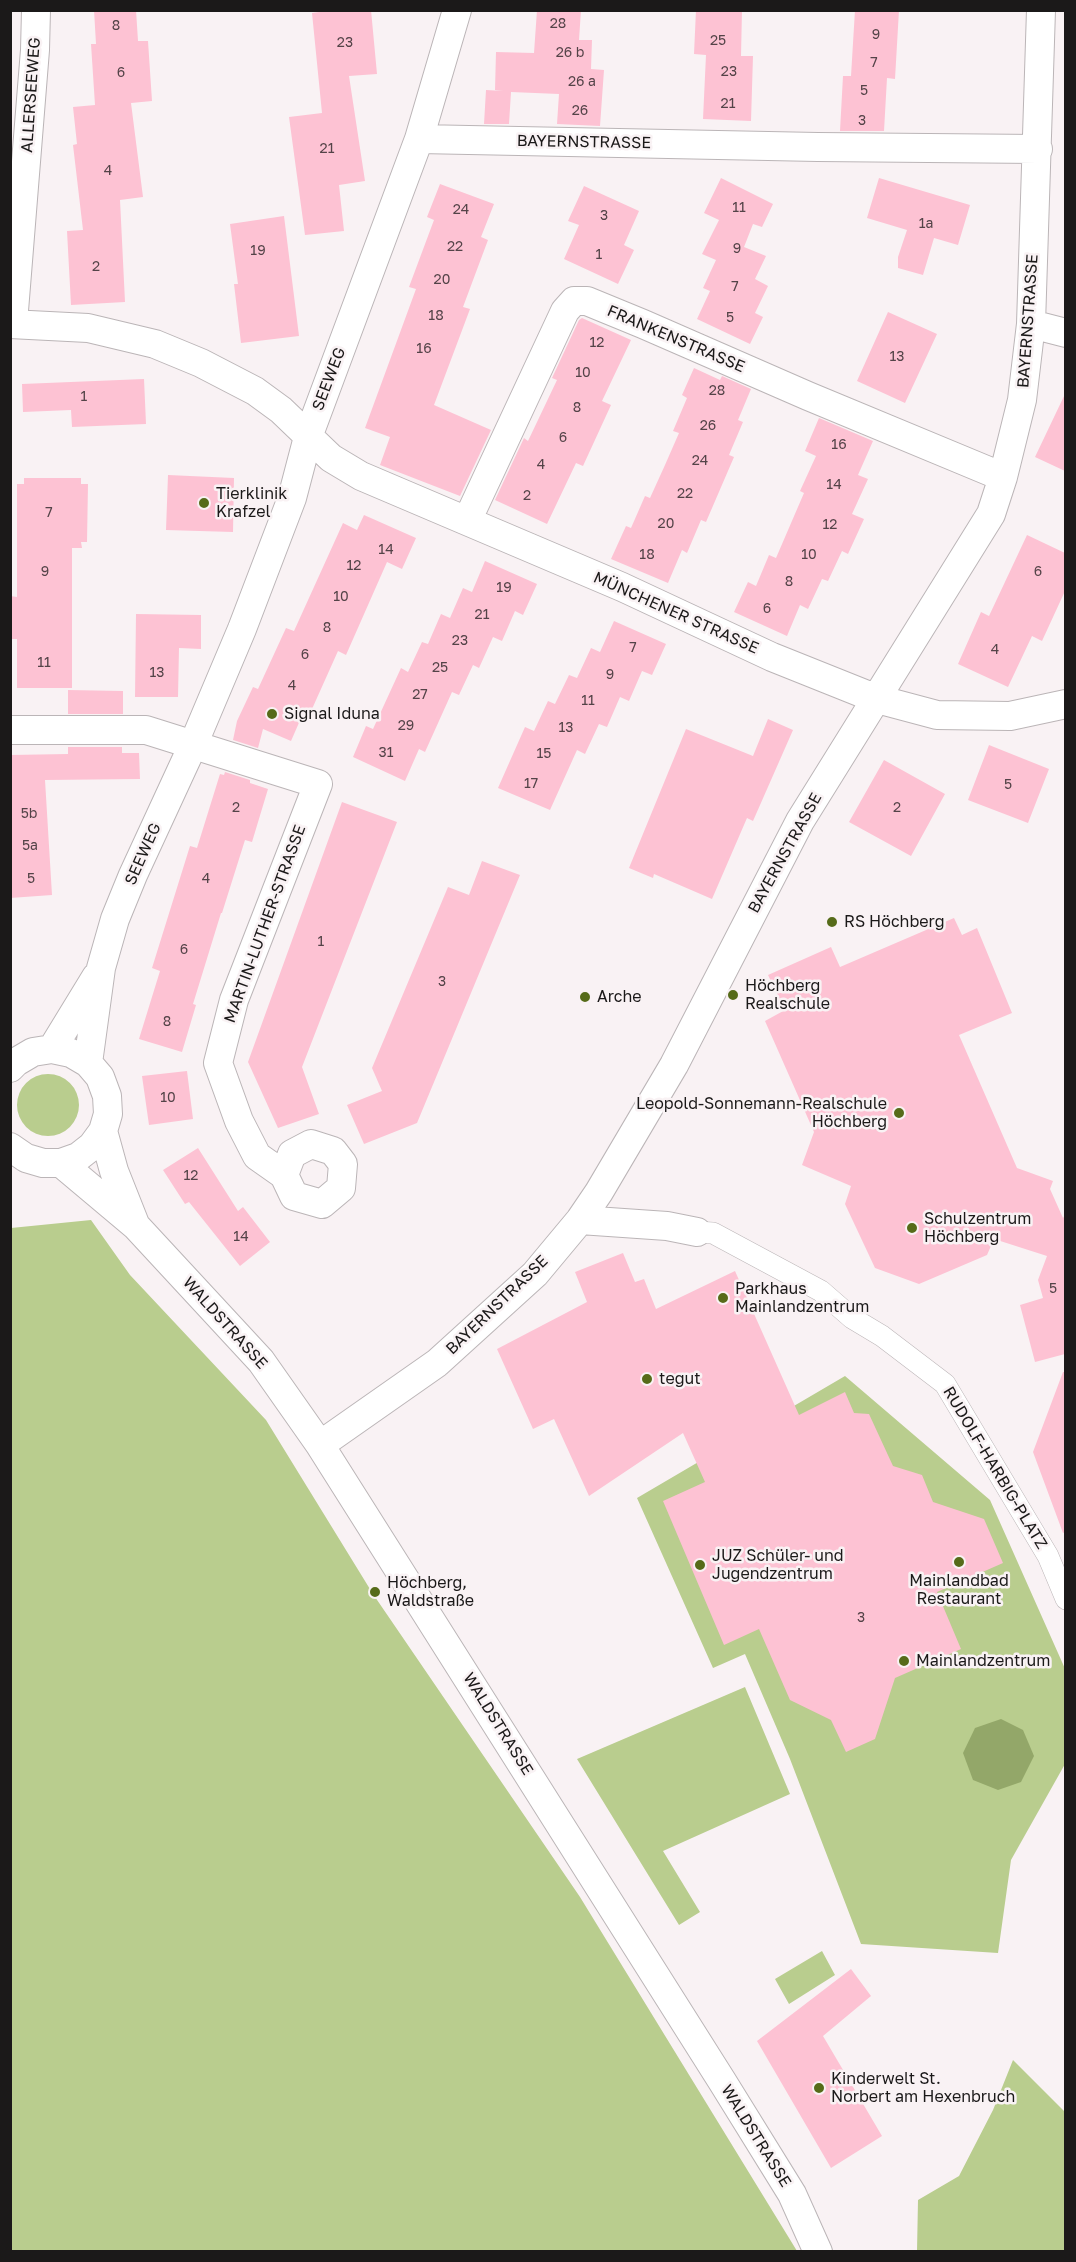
<!DOCTYPE html>
<html>
<head>
<meta charset="utf-8">
<style>
  body { margin:0 }
  #map { position:relative; width:1076px; height:2262px; overflow:hidden; background:#f9f2f4; font-family:"Golos Text",sans-serif }
  canvas { display:block }
  .frame { position:absolute; inset:0; border:12px solid #1b1919; pointer-events:none }
</style>
</head>
<body>
<div id="map">
<canvas width="1076" height="2262"></canvas>
<div class="frame"></div>
</div>
<script>
const context = document.querySelector('canvas').getContext('2d');
context.lineJoin = 'round';
function fill(path, color) { context.fillStyle = color; context.fill(path, 'evenodd'); }
const poly = rows => new Path2D(rows.map(r => 'M' + r).join(''));
function stroke(path, color, width, dash) { context.strokeStyle = color; context.lineWidth = width; context.lineCap = dash ? 'butt' : 'round'; context.setLineDash(dash || []); context.stroke(path); }
function drawText(font, color, halo, rows, align = 'center') {
  context.font = font + ' "Golos Text",sans-serif'; context.lineWidth = 5; context.setLineDash([]); context.textBaseline = 'middle'; context.strokeStyle = halo; context.fillStyle = color; for (const [text, x, y, turn = 0] of rows) {
    context.save(); context.translate(x, y); context.rotate((+turn || 0) * Math.PI / 180); context.textAlign = isNaN(turn) ? turn : align; if (halo) context.strokeText(text, 0, 0); context.fillText(text, 0, 0); context.restore();
  }
}
fill(poly([
  '17 1105a31 31 0 1 1 62 0a31 31 0 1 1-62 0Z',
  [91,1220,130,1275,266,1420,373,1594,580,1897,797,2251,11,2251,11,1228],
  [845,1376,990,1500,1066,1671,1065,1764,1011,1860,998,1953,861,1944,790,1759,745,1654,713,1668,637,1498],
  [745,1687,790,1794,663,1851,700,1912,679,1925,577,1759],
  [822,1951,835,1975,789,2004,775,1979],
  [1013,2060,1065,2112,1065,2251,917,2251,918,2200,959,2176,993,2110]
]), '#b9cd8e');
fill(poly([
  [1001,1719,1023,1730,1034,1756,1021,1782,998,1790,973,1780,963,1753,975,1728]
]), '#93a769');
fill(poly([
  [94,10,136,10,138,41,148,41,152,101,131,103,143,197,120,200,125,302,71,305,67,231,83,230,73,145,77,144,73,107,95,105,91,44,96,44],
  [319,10,371,10,377,74,349,76,365,181,339,185,344,231,305,235,289,117,322,113,312,13,319,12],
  [537,10,581,10,579,40,592,40,591,69,604,70,600,126,557,124,559,94,511,92,509,124,484,124,486,90,503,91,495,90,496,52,534,53],
  [696,10,742,10,741,56,753,56,751,121,703,119,706,55,694,54],
  [855,10,899,10,895,79,887,78,884,131,840,131,843,76,851,76],
  [721,178,773,204,762,227,753,224,744,247,766,256,755,279,768,286,755,313,763,317,750,344,697,319,710,291,703,288,716,260,702,254,719,220,704,213],
  [879,178,970,205,958,245,934,238,923,275,898,268,898,257,907,230,867,218],
  [440,184,494,204,481,237,488,240,463,307,470,309,434,405,491,430,460,496,380,465,390,437,365,428,416,289,409,287,434,220,427,217],
  [584,186,639,211,624,245,634,250,618,284,564,259,579,225,568,221],
  [284,216,299,336,241,343,234,284,238,284,230,224],
  [888,312,937,334,905,403,857,381],
  [582,318,631,340,602,401,611,405,583,466,576,463,547,524,495,500,524,438,528,441,557,380,552,378,579,320],
  [694,368,720,380,722,376,751,389,738,420,743,422,729,455,734,457,706,522,701,520,687,553,682,550,668,583,611,559,626,526,631,528,645,496,650,498,665,465,679,433,673,431,687,398,682,395],
  [144,379,146,424,72,427,71,410,23,412,22,384],
  [1065,394,1065,471,1035,457],
  [819,418,873,441,858,475,868,479,852,514,864,519,848,554,842,551,828,581,822,579,808,609,800,605,787,636,734,612,748,582,756,586,769,555,776,558,804,493,800,491,816,456,805,451],
  [168,475,234,478,233,532,166,530],
  [24,478,81,478,81,484,88,484,87,542,81,542,82,548,72,548,72,688,17,688,17,639,10,639,10,596,17,597,17,484,24,484],
  [364,515,416,538,402,569,387,562,346,655,338,651,312,709,305,709,291,741,263,729,258,748,233,740,237,721,253,687,258,689,286,628,294,631,343,523,357,530],
  [1027,535,1065,553,1065,591,1042,641,1032,636,1008,687,958,664,981,612,989,616],
  [485,561,537,584,523,615,515,611,502,641,493,637,479,668,473,665,459,695,452,692,425,752,419,749,405,781,353,757,366,726,373,729,401,668,408,672,422,642,428,644,441,614,450,618,463,588,472,592],
  [136,614,201,615,201,649,179,648,178,697,135,697],
  [614,621,666,644,652,675,642,671,629,701,620,697,607,727,599,724,585,754,577,750,550,810,498,788,525,727,534,731,548,701,555,704,569,675,577,678,591,648,600,652],
  [68,690,123,691,123,714,68,714],
  [768,719,793,730,753,821,747,818,712,899,654,874,653,878,629,868,686,729,753,756],
  [989,745,1049,769,1028,823,968,800],
  [68,747,122,747,122,753,139,753,140,779,45,780,52,895,10,898,10,755,68,754],
  [884,760,945,794,911,856,849,822],
  [225,772,250,780,250,783,268,789,252,842,245,840,222,913,221,913,193,1004,196,1005,182,1052,139,1039,160,971,152,968,190,846,197,848,220,774,224,775],
  [342,802,397,822,302,1067,319,1114,278,1128,248,1062],
  [482,861,520,875,417,1123,364,1144,347,1105,382,1091,372,1068,448,887,469,895],
  [954,918,962,935,977,928,1012,1013,959,1035,1017,1168,1053,1181,1050,1189,1063,1218,1065,1215,1065,1354,1035,1362,1020,1305,1043,1298,1038,1280,1047,1256,994,1239,987,1255,919,1284,875,1268,845,1204,851,1186,802,1165,814,1132,765,1021,785,1010,768,975,831,947,840,967],
  [187,1071,193,1119,149,1125,142,1076],
  [198,1148,238,1211,243,1207,270,1242,240,1266,189,1202,185,1204,163,1170],
  [623,1253,635,1282,644,1279,656,1309,735,1271,799,1415,845,1392,854,1413,869,1414,893,1466,922,1475,933,1502,984,1519,1003,1563,937,1592,961,1649,895,1678,875,1739,846,1752,831,1720,790,1700,759,1629,724,1645,663,1501,705,1482,683,1433,589,1496,554,1419,533,1429,497,1349,587,1302,575,1272],
  [1063,1372,1065,1372,1065,1532,1063,1533,1033,1452],
  [851,1969,871,1996,823,2036,882,2136,831,2168,757,2041]
]), '#fdc2d3');
const pedestrian = poly([
  [697,1232,713,1233,821,1291,852,1318,882,1336,945,1384,1048,1556,1066,1599]
]);
const minor = poly([
  [419,139,818,147,1038,149],
  [13,323,35,50,36,10],
  [10,324,88,328,155,344,201,363,255,391,281,410,331,458,361,476,622,587,772,657,877,699,937,715,1010,716,1066,704],
  [1031,324,1066,333],
  [467,521,565,311,574,301,587,301,643,324,808,396,1003,477],
  [10,730,146,730,318,784,234,1000,218,1063,239,1121,257,1156,284,1175,294,1196,322,1204,341,1188,343,1164,333,1151,311,1144,292,1154,284,1175],
  [52,1049,96,977],
  [88,1063,101,968,115,919,133,875,193,745,242,629,292,498,308,437,419,139,457,10],
  [10,1068,16,1062,33,1052,52,1049,71,1053,88,1063,100,1077,107,1096,108,1114,103,1131,92,1146,78,1157,61,1163,43,1163,26,1158,10,1147],
  [103,1131,114,1171,135,1224],
  [61,1163,136,1226,261,1361,320,1445,722,2081,792,2194,818,2252],
  [580,1220,667,1226,697,1232],
  [320,1445,437,1363,535,1274,580,1220,599,1192,674,1065,800,821,991,514,1003,477,1022,400,1031,324,1041,10]
]);
stroke(pedestrian, '#bbb5b7', 22);
stroke(minor, '#bbb5b7', 30);
stroke(pedestrian, '#fff', 21);
stroke(minor, '#fff', 28);
for (const [x, y, r, color] of [
  [204,503,6,"#566b19"],
  [272,714,6,"#566b19"],
  [832,922,6,"#566b19"],
  [733,995,6,"#566b19"],
  [585,997,6,"#566b19"],
  [899,1113,6,"#566b19"],
  [912,1228,6,"#566b19"],
  [723,1298,6,"#566b19"],
  [647,1379,6,"#566b19"],
  [959,1562,6,"#566b19"],
  [700,1565,6,"#566b19"],
  [375,1592,6,"#566b19"],
  [904,1661,6,"#566b19"],
  [819,2088,6,"#566b19"]
]) { const dot = new Path2D(); dot.arc(x, y, r, 0, 2 * Math.PI); context.fillStyle = color; context.fill(dot); stroke(dot, '#f9f2f4', 2); }
drawText('14px', '#544348', null, [
  ["28",558,24],
  ["8",116,26],
  ["9",876,35],
  ["25",718,41],
  ["23",345,43],
  ["26 b",570,53],
  ["7",874,63],
  ["23",729,72],
  ["6",121,73],
  ["26 a",582,82],
  ["5",864,91],
  ["21",728,104],
  ["26",580,111],
  ["3",862,121],
  ["21",327,149],
  ["4",108,171],
  ["11",739,208],
  ["24",461,210],
  ["3",604,216],
  ["1a",926,224],
  ["22",455,247],
  ["9",737,249],
  ["19",258,251],
  ["1",599,255],
  ["2",96,267],
  ["20",442,280],
  ["7",735,287],
  ["18",436,316],
  ["5",730,318],
  ["12",597,343],
  ["16",424,349],
  ["13",897,357],
  ["10",583,373],
  ["28",717,391],
  ["1",84,397],
  ["8",577,408],
  ["26",708,426],
  ["6",563,438],
  ["16",839,445],
  ["24",700,461],
  ["4",541,465],
  ["14",834,485],
  ["22",685,494],
  ["2",527,496],
  ["7",49,513],
  ["20",666,524],
  ["12",830,525],
  ["14",386,550],
  ["18",647,555],
  ["10",809,555],
  ["12",354,566],
  ["9",45,572],
  ["6",1038,572],
  ["8",789,582],
  ["19",504,588],
  ["10",341,597],
  ["6",767,609],
  ["21",482,615],
  ["8",327,628],
  ["23",460,641],
  ["7",633,648],
  ["4",995,650],
  ["6",305,655],
  ["11",44,663],
  ["25",440,668],
  ["13",157,673],
  ["9",610,675],
  ["4",292,686],
  ["27",420,695],
  ["11",588,701],
  ["29",406,726],
  ["13",566,728],
  ["31",386,753],
  ["15",544,754],
  ["17",531,784],
  ["5",1008,785],
  ["2",236,808],
  ["2",897,808],
  ["5b",29,814],
  ["5a",30,846],
  ["5",31,879],
  ["4",206,879],
  ["1",321,942],
  ["6",184,950],
  ["3",442,982],
  ["8",167,1022],
  ["10",168,1098],
  ["12",191,1176],
  ["14",241,1237],
  ["5",1053,1289],
  ["3",861,1618]
]);
drawText('16px', '#1b1919', '#f9f2f4', [
  ["ALLERSEEWEG",31,95,-86],
  ["BAYERNSTRASSE",584,142,1],
  ["BAYERNSTRASSE",1028,321,-86],
  ["FRANKENSTRASSE",676,339,23],
  ["SEEWEG",329,379,-69],
  ["MÜNCHENER STRASSE",676,613,24],
  ["BAYERNSTRASSE",785,853,-61],
  ["SEEWEG",143,854,-66],
  ["MARTIN-LUTHER-STRASSE",265,924,-70],
  ["BAYERNSTRASSE",497,1305,-44],
  ["WALDSTRASSE",225,1323,48],
  ["RUDOLF-HARBIG-PLATZ",995,1468,59],
  ["WALDSTRASSE",498,1724,58],
  ["WALDSTRASSE",756,2136,58]
]);
drawText('16px', '#1b1919', '#f9f2f4', [
  ["Tierklinik",216,494],
  ["Krafzel",216,512],
  ["Signal Iduna",284,714],
  ["RS Höchberg",844,922],
  ["Höchberg",745,986],
  ["Realschule",745,1004],
  ["Arche",597,997],
  ["Leopold-Sonnemann-Realschule",887,1104,"right"],
  ["Höchberg",887,1122,"right"],
  ["Schulzentrum",924,1219],
  ["Höchberg",924,1237],
  ["Parkhaus",735,1289],
  ["Mainlandzentrum",735,1307],
  ["tegut",659,1379],
  ["JUZ Schüler- und",712,1556],
  ["Jugendzentrum",712,1574],
  ["Mainlandbad",959,1581,"center"],
  ["Restaurant",959,1599,"center"],
  ["Höchberg,",387,1583],
  ["Waldstraße",387,1601],
  ["Mainlandzentrum",916,1661],
  ["Kinderwelt St.",831,2079],
  ["Norbert am Hexenbruch",831,2097]
], 'left');
</script>
</body>
</html>
